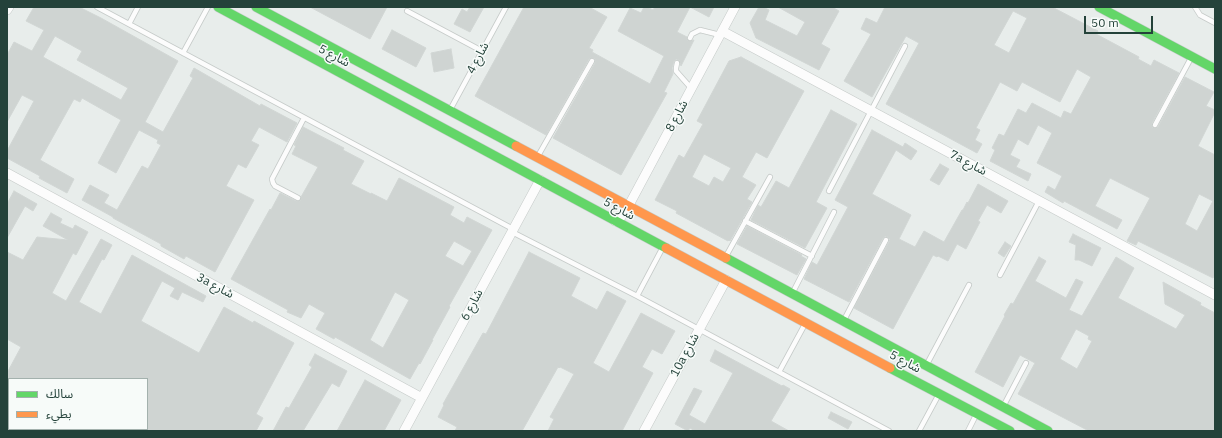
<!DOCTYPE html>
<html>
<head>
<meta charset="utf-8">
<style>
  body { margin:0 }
  #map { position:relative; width:1222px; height:438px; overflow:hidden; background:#e8edeb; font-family:"IBM Plex Sans","Noto Sans Arabic",sans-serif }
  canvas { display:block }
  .frame { position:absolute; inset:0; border:8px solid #24423a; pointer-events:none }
  .legend { position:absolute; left:8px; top:378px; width:140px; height:52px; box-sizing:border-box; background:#f7fbf9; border:1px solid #a3b1ad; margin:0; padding:5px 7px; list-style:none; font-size:12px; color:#24423a }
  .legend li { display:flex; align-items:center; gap:8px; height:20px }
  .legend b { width:20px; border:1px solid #a3b1ad }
  .scale { position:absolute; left:1084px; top:16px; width:69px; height:18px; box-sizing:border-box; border:2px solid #24423a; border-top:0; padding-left:5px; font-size:12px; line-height:14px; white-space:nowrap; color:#24423a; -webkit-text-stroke:3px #f7fbf9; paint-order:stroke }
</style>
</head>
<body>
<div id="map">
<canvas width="1222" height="438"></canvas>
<div class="frame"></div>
<ul class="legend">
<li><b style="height:5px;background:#63d668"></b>سالك</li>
<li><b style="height:5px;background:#ff974d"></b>بطيء</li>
</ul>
<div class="scale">50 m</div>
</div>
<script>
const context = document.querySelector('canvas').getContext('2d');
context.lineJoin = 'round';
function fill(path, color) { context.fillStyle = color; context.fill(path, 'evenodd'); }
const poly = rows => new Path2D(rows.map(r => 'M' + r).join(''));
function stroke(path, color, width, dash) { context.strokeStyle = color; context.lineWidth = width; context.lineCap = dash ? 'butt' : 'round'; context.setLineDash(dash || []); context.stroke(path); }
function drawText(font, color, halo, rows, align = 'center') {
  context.font = font + ' "IBM Plex Sans","Noto Sans Arabic",sans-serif'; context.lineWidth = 3; context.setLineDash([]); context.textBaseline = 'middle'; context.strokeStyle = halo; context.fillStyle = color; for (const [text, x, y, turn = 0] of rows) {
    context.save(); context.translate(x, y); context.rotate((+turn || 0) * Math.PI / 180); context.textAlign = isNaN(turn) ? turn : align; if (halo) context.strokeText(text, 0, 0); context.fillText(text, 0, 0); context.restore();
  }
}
const building = poly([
  [34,7,79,7,101,18,178,61,145,122,163,132,193,78,190,76,194,68,260,106,261,104,297,123,287,142,259,127,251,141,259,145,246,168,238,164,226,186,254,200,215,272,186,256,184,259,161,246,161,244,113,218,113,217,82,200,90,185,109,195,104,203,117,210,142,166,148,169,161,145,157,143,158,140,139,130,116,173,98,163,121,120,82,98,80,102,74,99,40,160,74,179,67,193,39,178,40,176,7,158,7,151,34,101,22,95,7,122,7,55,14,42,32,51,44,30,26,21,34,7],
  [55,36,82,51,77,60,128,88,121,100,43,57,55,36],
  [310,7,387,7,370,39,310,7],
  [470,7,484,7,470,32,454,24,462,9,467,12,470,7],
  [524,7,589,7,607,17,589,48,593,50,592,52,650,84,664,56,618,31,630,8,641,13,644,7,647,7,653,10,655,7,690,7,677,32,687,37,687,40,689,41,694,40,681,66,679,60,676,59,674,61,672,68,673,74,664,92,667,93,621,175,553,138,595,63,595,59,593,58,590,58,589,59,546,135,475,96,524,7],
  [690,7,714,7,709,17,690,7],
  [759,7,763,7,769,10,765,20,797,36,805,22,778,7,832,7,839,11,821,44,830,49,819,70,756,38,750,23,759,7],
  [885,7,1052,7,1098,31,1096,34,1139,57,1138,59,1151,66,1154,60,1179,73,1152,123,1152,127,1154,128,1157,128,1158,127,1185,77,1214,92,1206,106,1215,110,1215,112,1198,146,1215,155,1215,274,1213,278,1138,241,1136,245,1127,241,1150,198,1110,178,1095,206,1122,220,1117,229,1064,201,1063,203,1045,192,1048,186,1055,190,1062,176,1037,163,1052,133,1038,125,1028,145,1018,139,1010,155,1020,160,1016,167,1031,174,1028,181,990,161,995,150,992,148,999,134,1004,136,1018,109,1026,113,1032,103,1061,118,1064,111,1071,114,1091,77,1077,69,1060,102,1022,82,1017,91,1000,82,976,128,980,130,975,140,982,144,977,153,886,104,919,43,906,36,872,97,844,81,871,34,861,29,866,18,877,23,885,7],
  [1013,11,1027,18,1009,53,994,45,1013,11],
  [1199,194,1213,201,1197,231,1185,224,1199,194],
  [392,30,426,48,416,67,382,49,392,30],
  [451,49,454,68,434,72,431,53,451,49],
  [741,57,804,91,767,158,756,152,742,177,756,185,747,199,752,202,730,241,729,240,728,241,676,213,677,211,655,200,679,155,684,158,703,124,697,121,729,61,741,57],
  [704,154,731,168,723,182,714,177,709,186,692,177,704,154],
  [831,110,857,124,816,202,827,208,805,248,751,220,758,205,761,207,776,181,789,188,831,110],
  [303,127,344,148,343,150,364,161,351,184,371,194,371,193,387,201,399,178,454,207,450,215,464,223,467,217,492,230,449,306,450,307,432,340,433,340,420,364,419,363,410,379,335,337,334,339,316,329,325,313,309,304,301,318,287,312,288,310,231,279,270,209,271,210,280,193,296,201,300,201,301,197,318,167,292,154,296,146,294,145,303,127],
  [454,241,472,251,463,266,445,256,454,241],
  [395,292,409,300,383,348,370,340,395,292],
  [872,130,903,147,905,143,917,151,911,160,896,150,872,194,911,215,899,239,915,247,924,231,944,242,962,210,963,210,967,202,968,203,978,184,1008,201,1001,213,987,205,978,221,980,222,966,249,957,244,948,261,938,256,937,257,933,255,893,329,854,308,889,242,890,239,888,237,885,236,883,238,849,302,804,279,812,262,817,265,848,207,835,200,872,130],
  [940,164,949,169,939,185,930,180,940,164],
  [14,191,37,204,33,211,25,206,7,238,7,204,14,191],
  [51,213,62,219,60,223,73,229,75,225,88,232,76,255,73,253,52,293,66,301,101,239,112,245,104,260,102,259,79,302,101,314,132,255,206,296,203,302,182,292,178,300,170,296,175,288,162,281,141,321,199,353,224,307,253,323,254,321,294,343,256,414,263,418,256,431,147,431,147,379,7,379,7,373,21,347,7,339,7,252,23,260,37,237,68,240,43,226,51,213],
  [747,226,802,255,801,256,806,259,797,275,737,244,747,226],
  [1073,234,1101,248,1092,266,1079,260,1075,260,1076,245,1069,242,1073,234],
  [1005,242,1011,246,1004,257,998,253,1005,242],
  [529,252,580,278,571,296,597,310,607,291,626,301,593,363,609,372,641,313,675,331,662,354,652,349,642,367,653,373,622,431,548,431,554,419,550,417,574,374,560,367,559,368,558,367,522,431,455,431,457,427,438,417,444,405,443,404,483,333,486,334,529,252],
  [1039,257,1046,261,1035,281,1066,298,1076,279,1083,282,1069,310,1082,316,1116,257,1134,268,1118,298,1176,329,1185,315,1165,304,1163,282,1201,303,1200,305,1215,313,1215,431,1089,431,1018,394,1035,363,1020,355,1003,387,975,372,1005,316,1004,315,1011,303,1013,304,1039,257],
  [1076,329,1089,336,1088,339,1092,341,1077,369,1060,359,1076,329],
  [715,350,782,386,783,385,790,389,771,421,789,431,695,431,690,428,688,431,675,424,694,388,702,391,689,415,705,424,733,373,710,361,715,350],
  [315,354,347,371,339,387,332,383,303,431,273,431,286,407,289,408,312,367,309,365,315,354],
  [365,380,401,400,384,431,337,431,365,380],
  [831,412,852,422,848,429,828,418,831,412]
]);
fill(building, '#cfd4d2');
stroke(building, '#d1d6d4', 1);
const lane = poly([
  [97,7,513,229],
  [1195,7,1200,15,1215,23],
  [407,11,482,51],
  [129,24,138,7],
  [690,38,692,34,700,30,720,35],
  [183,53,208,7],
  [677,63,676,68,676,71,691,88],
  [450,110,506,7],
  [1155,125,1191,58],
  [538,156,592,61],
  [829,191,905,46],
  [298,198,275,186,273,183,272,179,304,118],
  [745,221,812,256],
  [512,232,637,296,889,431],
  [725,258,770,177],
  [1000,275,1039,201],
  [793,292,834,212],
  [637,296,663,247],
  [844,320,886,240],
  [927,364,969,285],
  [779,372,805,324],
  [1004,405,1026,363],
  [919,431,939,394],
  [968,431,976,415]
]);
const street = poly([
  [7,10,9,7],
  [722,31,1215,295],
  [7,173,422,398],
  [615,221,621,217,628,207,735,7],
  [7,405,9,406],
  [53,429,57,431],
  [404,431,540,180],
  [644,431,726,280]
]);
const fast = poly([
  [218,7,666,248],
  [256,7,516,146],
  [1099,7,1215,69],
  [726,258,1048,431],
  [890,368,1010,431]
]);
const slow = poly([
  [516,146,726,258],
  [666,248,890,368]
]);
stroke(lane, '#c5cac8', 6);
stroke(street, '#c5cac8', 10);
stroke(fast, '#c3cbc8', 10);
stroke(slow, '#c3cbc8', 10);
stroke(lane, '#fcfcfc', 4.5);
stroke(street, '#fcfcfc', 9);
stroke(fast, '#63d668', 9);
stroke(slow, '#ff974d', 9);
drawText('12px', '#24423a', '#f7fbf9', [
  ["شارع 5",334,56,28],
  ["شارع 4",478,58,-62],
  ["شارع 8",677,116,-62],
  ["7a شارع",968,163,28],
  ["شارع 5",619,209,28],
  ["3a شارع",215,286,28],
  ["شارع 6",472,305,-62],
  ["10a شارع",685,355,-62],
  ["شارع 5",905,362,28]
]);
</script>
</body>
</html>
